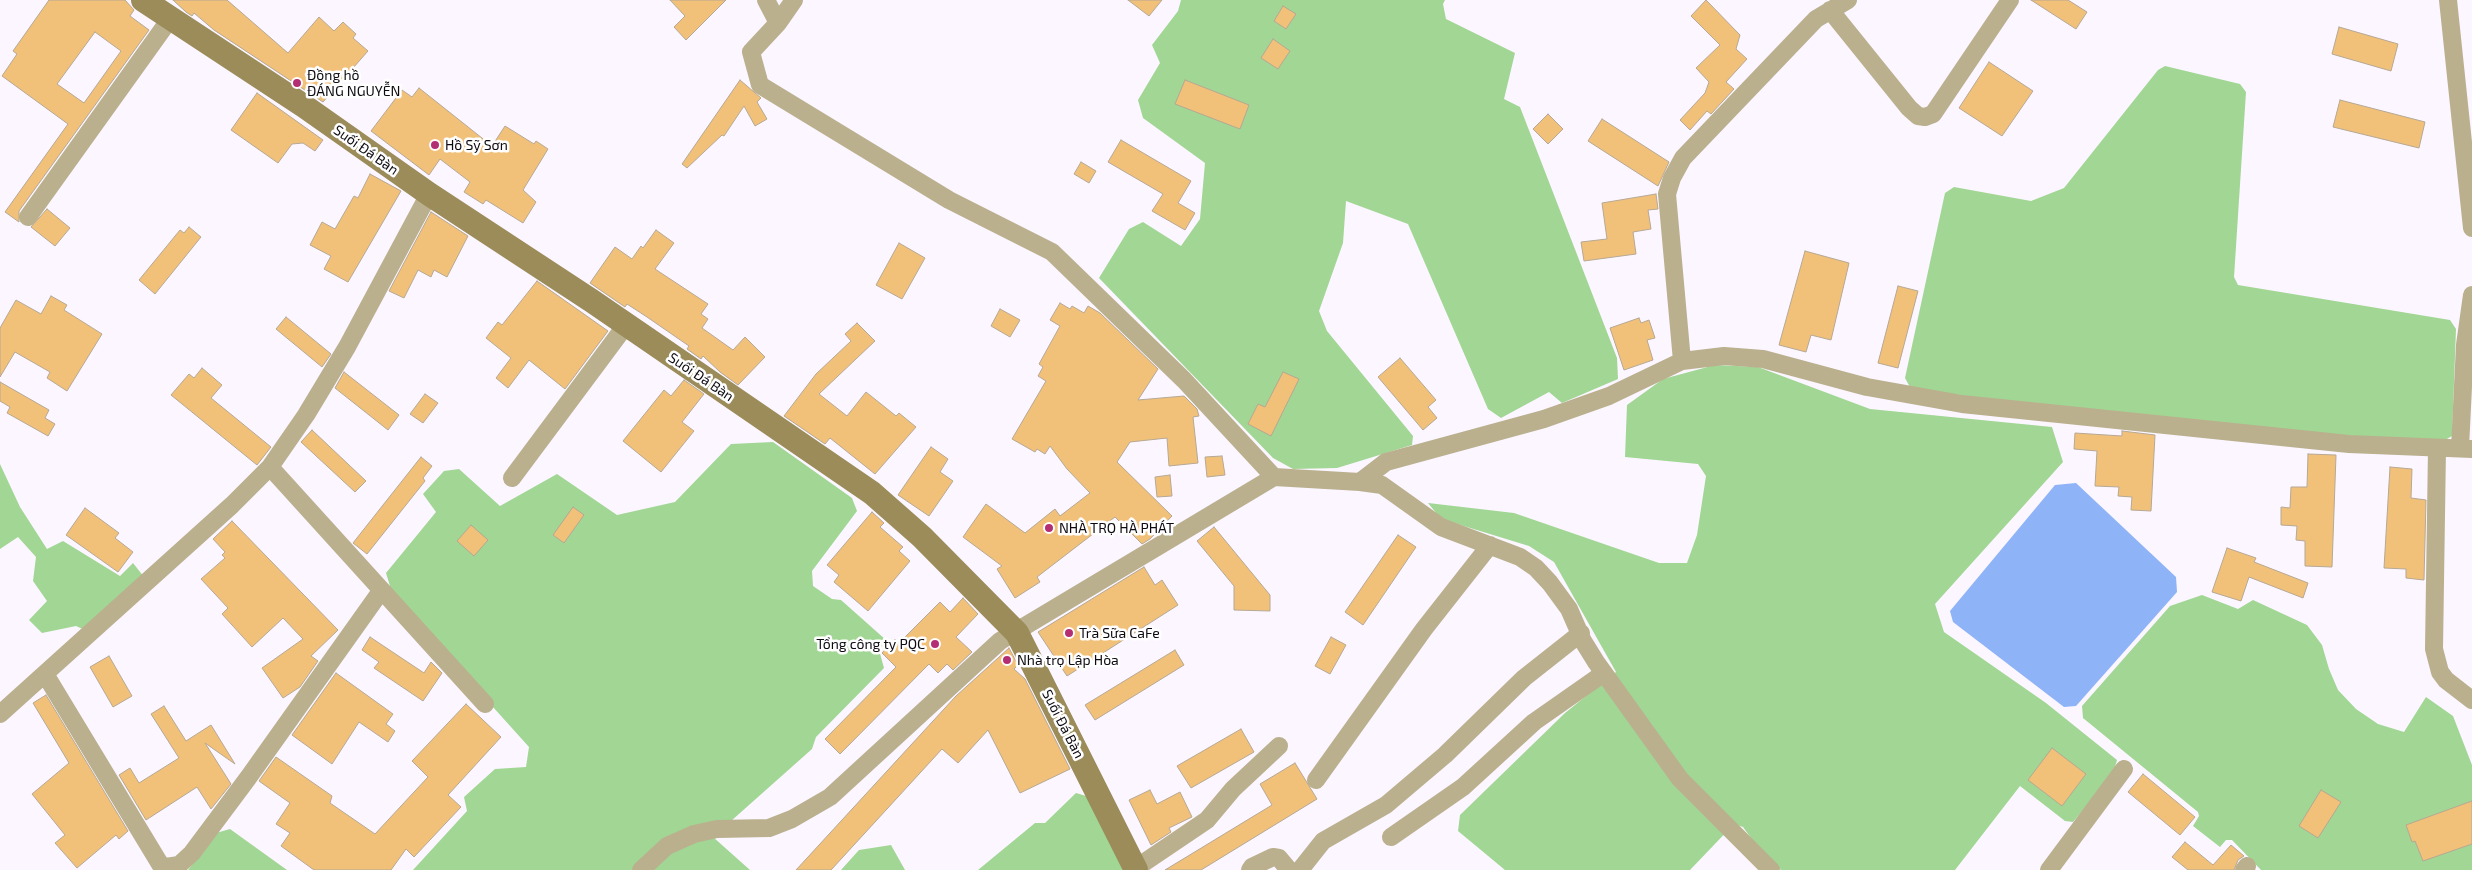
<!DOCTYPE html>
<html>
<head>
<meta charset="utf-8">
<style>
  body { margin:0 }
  canvas { display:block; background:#fbf6ff }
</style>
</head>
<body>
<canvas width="2472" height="870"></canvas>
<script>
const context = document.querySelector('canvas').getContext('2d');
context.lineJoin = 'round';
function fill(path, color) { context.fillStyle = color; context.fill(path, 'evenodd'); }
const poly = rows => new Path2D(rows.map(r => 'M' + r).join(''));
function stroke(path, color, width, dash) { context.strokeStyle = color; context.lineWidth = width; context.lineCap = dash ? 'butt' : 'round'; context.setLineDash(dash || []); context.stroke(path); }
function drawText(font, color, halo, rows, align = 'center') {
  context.font = font + ' "Exo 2",sans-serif'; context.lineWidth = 5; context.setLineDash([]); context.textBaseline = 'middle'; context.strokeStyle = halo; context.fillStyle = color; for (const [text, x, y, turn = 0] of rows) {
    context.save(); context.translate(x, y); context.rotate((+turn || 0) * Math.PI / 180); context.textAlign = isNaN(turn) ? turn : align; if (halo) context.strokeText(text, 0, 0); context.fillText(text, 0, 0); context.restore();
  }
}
fill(poly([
  [1181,0,1445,0,1443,4,1446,19,1515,53,1504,99,1520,107,1617,358,1618,379,1562,403,1549,392,1501,418,1488,409,1408,224,1346,201,1343,243,1319,311,1327,331,1413,436,1412,445,1337,468,1293,469,1273,458,1099,278,1129,229,1143,222,1181,246,1200,219,1205,163,1143,118,1138,100,1160,63,1152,45,1178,11],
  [2165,66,2240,84,2246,92,2234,277,2238,285,2450,320,2456,329,2452,436,2440,443,2366,439,2072,409,1911,389,1905,378,1945,193,1954,187,2031,201,2064,188,2158,70],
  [1715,365,1758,367,1870,409,2052,427,2063,462,1935,604,1944,632,2046,703,2117,760,2113,774,2073,822,2065,821,2020,786,1955,870,1781,870,1759,849,1743,827,1734,824,1690,870,1505,870,1458,831,1460,815,1565,713,1616,672,1554,562,1529,546,1441,519,1428,503,1514,513,1659,563,1687,563,1697,535,1706,476,1698,464,1625,457,1627,405,1663,379],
  [773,442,852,498,857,511,812,571,813,586,832,599,841,600,886,640,879,650,884,668,816,737,812,749,713,837,750,870,413,870,467,811,464,797,495,769,526,767,529,747,393,596,386,573,436,512,423,494,444,471,459,469,500,506,557,474,617,515,675,502,731,444],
  [0,464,20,507,47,549,63,541,120,576,133,563,144,577,87,631,76,626,42,633,29,620,47,601,33,581,36,557,18,537,0,549],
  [2202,595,2238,609,2253,600,2307,625,2322,645,2329,669,2338,690,2356,709,2378,724,2404,732,2426,697,2453,716,2472,765,2472,870,2261,870,2232,840,2226,840,2220,847,2193,826,2199,816,2198,812,2083,718,2082,706,2170,606],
  [1076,793,1093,798,1123,870,978,870,1035,823,1045,823],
  [230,829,287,870,188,870,216,833],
  [891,845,905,870,841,870,859,850]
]), '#a2d694');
fill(poly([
  [2076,483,2176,577,2177,592,2076,706,2064,707,1953,622,1950,611,2055,485]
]), '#8eb3f7');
const building = poly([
  [49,0,125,0,134,10,130,16,149,30,19,211,19,222,5,212,68,124,2,76,17,54,13,51,49,0],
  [95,32,121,51,84,103,57,84,95,32],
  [173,0,227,0,288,53,319,17,334,31,343,22,356,34,353,38,368,51,323,102,214,30,194,13,192,16,186,12,173,0],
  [670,0,726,0,686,40,674,27,685,16,670,0],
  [1128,0,1162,0,1149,16,1128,0],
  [1706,0,1740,35,1736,49,1747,59,1726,82,1734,89,1711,114,1707,111,1690,130,1680,120,1705,93,1709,82,1696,68,1720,45,1691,16,1706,0],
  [2031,0,2068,0,2087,12,2076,29,2031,0],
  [1283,6,1296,14,1286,29,1274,21,1283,6],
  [2339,27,2398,44,2391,71,2332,54,2339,27],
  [1273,39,1290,51,1278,69,1261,58,1273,39],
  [1989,62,2033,91,2002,136,1959,108,1989,62],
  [740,80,761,98,757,102,767,119,755,126,744,106,724,136,722,135,687,168,682,164,740,80],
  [1185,80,1249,105,1240,129,1175,104,1185,80],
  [419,88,492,146,505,126,534,144,536,141,548,149,523,190,536,202,523,223,486,200,483,204,464,192,470,182,440,159,429,175,371,131,402,90,412,97,419,88],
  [257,93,323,140,315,151,303,143,292,144,278,163,231,130,257,93],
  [2340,100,2425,122,2419,148,2333,127,2340,100],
  [1548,114,1563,129,1548,144,1533,129,1548,114],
  [1602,119,1669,162,1658,186,1588,141,1602,119],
  [1121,140,1191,181,1178,203,1195,213,1185,230,1152,211,1163,194,1108,162,1121,140],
  [1081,162,1096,171,1089,183,1074,174,1081,162],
  [370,174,401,191,348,282,324,269,331,256,310,245,322,222,335,229,354,196,358,198,370,174],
  [1656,194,1658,209,1648,210,1651,229,1633,232,1636,254,1584,261,1581,242,1607,239,1602,203,1656,194],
  [47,209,70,228,55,246,31,227,47,209],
  [431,212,468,236,447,277,434,270,431,277,418,270,404,298,389,291,431,212],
  [189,227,201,237,155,294,139,280,180,230,184,233,189,227],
  [656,230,674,243,655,269,708,304,701,314,708,319,702,328,733,350,745,337,765,357,738,385,720,372,703,356,701,359,687,349,689,346,647,317,627,304,625,307,590,283,615,247,632,259,641,246,643,248,656,230],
  [899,243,925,258,902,299,876,285,899,243],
  [1805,251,1849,263,1831,340,1811,335,1806,352,1779,345,1805,251],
  [537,281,608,331,565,389,529,360,508,388,496,378,511,358,486,338,498,322,502,325,537,281],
  [1898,286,1918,291,1898,368,1878,363,1898,286],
  [51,296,67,305,64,310,102,334,67,391,47,378,50,372,15,352,0,377,0,328,16,300,41,314,51,296],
  [1060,303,1070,309,1072,306,1084,313,1088,306,1100,313,1158,369,1138,400,1184,396,1197,409,1199,416,1193,417,1198,463,1169,466,1167,438,1130,442,1117,462,1172,516,1150,539,1142,544,1115,517,1037,577,1040,582,1015,598,997,569,1002,566,963,537,986,504,1025,533,1055,509,1060,516,1090,493,1067,469,1050,446,1045,454,1037,449,1035,452,1012,439,1046,381,1038,376,1043,367,1039,364,1060,326,1050,320,1060,303],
  [1000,309,1020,320,1010,337,991,326,1000,309],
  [286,317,331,354,322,367,276,329,286,317],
  [1639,318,1641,323,1649,320,1655,338,1647,340,1653,360,1624,370,1610,328,1639,318],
  [857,323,875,341,819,394,847,416,866,392,896,416,899,413,916,427,875,474,830,438,825,444,784,416,816,374,851,341,845,334,857,323],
  [1400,358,1436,400,1428,407,1437,418,1423,430,1378,377,1400,358],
  [202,368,222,385,211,398,271,447,257,465,171,395,189,374,194,378,202,368],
  [344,372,399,415,388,430,335,388,344,372],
  [1283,372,1299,379,1271,436,1248,424,1258,404,1265,407,1283,372],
  [684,380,704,394,682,422,694,431,661,472,623,441,664,390,671,396,684,380],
  [0,382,49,410,45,418,55,424,48,436,7,413,10,407,0,401,0,382],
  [425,394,438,403,423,423,410,414,425,394],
  [312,430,366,481,355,492,301,442,312,430],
  [2122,431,2155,435,2151,511,2131,510,2132,497,2118,496,2119,487,2095,486,2097,451,2074,449,2075,433,2122,436,2122,431],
  [931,447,948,459,940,472,953,481,929,516,898,495,931,447],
  [2308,454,2336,455,2332,567,2305,566,2305,541,2296,540,2297,526,2281,525,2281,507,2290,508,2291,487,2307,487,2308,454],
  [1222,456,1225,475,1207,477,1205,457,1222,456],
  [421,457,432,466,423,478,425,481,367,554,353,543,421,457],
  [2390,467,2412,469,2411,498,2426,500,2424,580,2406,578,2406,569,2384,568,2390,467],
  [1170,475,1172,496,1157,497,1155,477,1170,475],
  [573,507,584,515,564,543,553,535,573,507],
  [85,508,119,533,115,538,133,552,118,572,66,535,85,508],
  [872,512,884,523,880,527,903,547,899,551,910,561,868,611,834,582,839,575,827,565,872,512],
  [232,521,338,630,311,656,318,661,300,687,283,698,262,668,303,639,283,618,252,647,222,614,228,608,201,579,225,558,222,555,225,552,213,539,232,521],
  [471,525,488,540,474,556,457,541,471,525],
  [1214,527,1270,595,1270,611,1234,610,1234,586,1197,541,1214,527],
  [1398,535,1416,547,1363,625,1345,612,1398,535],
  [2227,548,2256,558,2254,562,2308,583,2303,598,2249,577,2241,601,2212,592,2227,548],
  [1144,567,1155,585,1162,580,1178,605,1067,676,1038,632,1144,567],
  [963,598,978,614,956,637,972,652,953,670,947,664,938,673,929,664,840,754,825,739,896,667,882,653,895,639,899,643,940,602,950,612,963,598],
  [370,637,424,673,431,662,442,673,423,701,374,668,379,662,362,650,370,637],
  [1331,637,1346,645,1330,674,1315,666,1331,637],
  [1009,648,1018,665,1014,669,1025,679,1070,769,1020,793,988,730,958,763,942,749,831,870,796,870,956,696,1009,648],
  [1175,650,1184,665,1095,720,1085,705,1175,650],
  [109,656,132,696,113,707,90,667,109,656],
  [336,673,393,714,386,724,395,731,388,742,359,722,332,764,292,735,336,673],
  [46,695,128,831,119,839,116,835,77,868,55,843,65,835,32,794,69,763,33,703,46,695],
  [466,704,501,737,448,795,461,807,414,857,406,849,391,870,314,870,281,846,290,833,276,824,290,803,259,781,276,757,332,796,330,803,375,834,428,777,412,761,466,704],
  [164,706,186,741,211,725,235,764,205,743,231,784,211,809,197,787,146,820,119,775,130,768,139,783,179,758,151,714,164,706],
  [1241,729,1254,752,1191,788,1177,766,1241,729],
  [2052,748,2086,774,2062,806,2028,780,2052,748],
  [1295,763,1317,799,1201,870,1165,870,1272,805,1260,784,1295,763],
  [2143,774,2195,817,2180,835,2128,792,2143,774],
  [1150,790,1157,804,1180,792,1192,817,1169,828,1171,832,1151,845,1129,800,1150,790],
  [2321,790,2341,802,2318,838,2299,826,2321,790],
  [2472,801,2472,844,2423,861,2415,841,2412,842,2406,825,2472,801],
  [2185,842,2213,865,2231,845,2244,856,2238,860,2234,870,2188,870,2172,857,2185,842]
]);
fill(building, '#f2c179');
stroke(building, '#b6a894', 1);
stroke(poly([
  [766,0,778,23,751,52,760,85,949,200,1052,252,1184,380,1274,477],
  [2448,0,2472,228],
  [1830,10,1909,108,1918,116,1925,117,1933,114,2010,0],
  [778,23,794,0],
  [28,217,170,19],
  [1682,361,1667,194,1672,178,1683,158,1816,19,1848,0],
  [2437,448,2434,649,2440,672,2446,680,2472,700],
  [2460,448,2465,345,2472,295],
  [270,467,485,704],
  [512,478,626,325],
  [1360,482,1382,485,1441,527,1520,557,1536,568,1550,583,1569,609,1583,641,1596,662,1680,779,1771,870],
  [45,674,160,864,166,867,179,865,192,853,248,778,381,591],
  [0,714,232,505,270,467,306,415,347,347,429,194],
  [1316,780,1424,629,1490,545],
  [1391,837,1463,787,1534,722,1604,673],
  [1136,868,1207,820,1233,789,1279,746],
  [641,870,667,846,694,834,717,829,769,828,792,819,830,797,1000,641,1274,477,1360,482,1386,462,1544,419,1609,396,1682,361,1724,356,1763,359,1867,387,1962,404,2349,444,2472,449],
  [1250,870,1252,867,1273,857,1279,858,1289,870],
  [1300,870,1323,841,1386,805,1445,755,1524,678,1581,633],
  [2049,870,2124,769],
  [2244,870,2247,866]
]), '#bab08e', 18);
stroke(poly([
  [143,0,304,106,429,194,592,301,872,493,922,537,1017,633,1136,870]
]), '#9b8c59', 24);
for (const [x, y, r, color] of [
  [297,83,5,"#b42e73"],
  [435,145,5,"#b42e73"],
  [1049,528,5,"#b42e73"],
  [1069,633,5,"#b42e73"],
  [935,644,5,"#b42e73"],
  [1007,660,5,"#b42e73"]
]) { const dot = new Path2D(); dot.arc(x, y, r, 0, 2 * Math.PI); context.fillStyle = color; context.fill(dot); stroke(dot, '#fff', 2); }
drawText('14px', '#0e0a11', '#fff', [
  ["Đồng hồ",307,75],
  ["ĐÁNG NGUYỄN",307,91],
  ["Hồ Sỹ Sơn",445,145],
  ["NHÀ TRỌ HÀ PHÁT",1059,528],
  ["Trà Sữa CaFe",1079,633],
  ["Tổng công ty PQC",925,644,"right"],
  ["Nhà trọ Lập Hòa",1017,660]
], 'left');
drawText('14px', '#0e0a11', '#fff', [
  ["Suối Đá Bàn",366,150,35],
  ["Suối Đá Bàn",701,377,34],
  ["Suối Đá Bàn",1063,724,63]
]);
</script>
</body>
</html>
